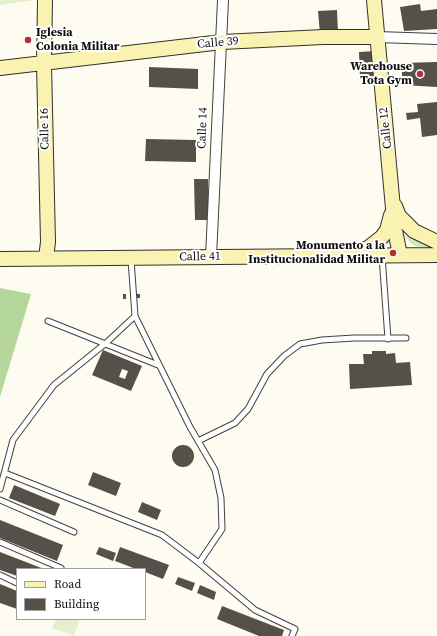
<!DOCTYPE html>
<html>
<head>
<meta charset="utf-8">
<style>
  body { margin:0 }
  #map { position:relative; width:437px; height:636px; overflow:hidden; background:#fefbf1; font-family:"Source Serif 4",serif }
  canvas { display:block }
  .legend { position:absolute; left:16px; top:568px; width:130px; height:52px; box-sizing:border-box; background:#fff; border:1px solid #9f9f9f; margin:0; padding:5px 7px; list-style:none; font-size:12px; color:#0e0e0e }
  .legend li { display:flex; align-items:center; gap:8px; height:20px }
  .legend b { width:20px; border:1px solid #9f9f9f }
</style>
</head>
<body>
<div id="map">
<canvas width="437" height="636"></canvas>
<ul class="legend">
<li><b style="height:5px;background:#faf2b0"></b>Road</li>
<li><b style="height:11px;background:#56504b"></b>Building</li>
</ul>
</div>
<script>
const context = document.querySelector('canvas').getContext('2d');
context.lineJoin = 'round';
function fill(path, color) { context.fillStyle = color; context.fill(path, 'evenodd'); }
const poly = rows => new Path2D(rows.map(r => 'M' + r).join(''));
function stroke(path, color, width, dash) { context.strokeStyle = color; context.lineWidth = width; context.lineCap = dash ? 'butt' : 'round'; context.setLineDash(dash || []); context.stroke(path); }
function drawText(font, color, halo, rows, align = 'center') {
  context.font = font + ' "Source Serif 4",serif'; context.lineWidth = 4; context.setLineDash([]); context.textBaseline = 'middle'; context.strokeStyle = halo; context.fillStyle = color; for (const [text, x, y, turn = 0] of rows) {
    context.save(); context.translate(x, y); context.rotate((+turn || 0) * Math.PI / 180); context.textAlign = isNaN(turn) ? turn : align; if (halo) context.strokeText(text, 0, 0); context.fillText(text, 0, 0); context.restore();
  }
}
fill(poly([
  [409,233,437,246,437,251,418,247,410,243,406,236]
]), '#d2e7bc');
fill(poly([
  [0,288,31,294,0,397]
]), '#b6d79c');
fill(poly([
  [0,0,34,0,0,5],
  [56,619,80,619,74,636,52,628]
]), '#e3efcd');
fill(poly([
  [420,4,421,11,437,9,437,29,404,31,400,7],
  [337,10,338,32,320,34,318,11],
  [375,51,377,78,360,79,359,52],
  [437,62,437,87,402,85,402,63],
  [149,67,198,69,198,89,149,87],
  [437,102,437,135,422,137,420,118,407,120,406,113,418,112,417,104],
  [146,139,196,140,196,162,145,161],
  [194,179,208,179,208,220,195,220],
  [123,294,126,294,126,299,123,299],
  [136,294,140,294,140,298,136,298],
  [103,350,142,366,131,391,92,375],
  [122,369,128,371,125,379,119,377],
  [372,351,386,351,386,354,395,353,396,363,410,362,412,385,350,389,349,364,364,364,363,354,372,354],
  '172 456a11 11 0 1 1 22 0a11 11 0 1 1-22 0Z',
  [93,472,121,483,116,496,88,485],
  [14,485,60,504,55,516,9,498],
  [142,502,161,510,157,520,138,512],
  [0,520,63,545,57,561,0,538],
  [99,547,116,553,113,561,96,554],
  [120,547,169,565,163,579,145,572,145,569,136,569,115,561],
  [0,552,44,569,17,569,17,576,0,570],
  [178,577,195,583,192,591,175,584],
  [0,584,17,591,17,609,0,603],
  [200,585,216,592,214,600,197,593],
  [222,606,284,630,282,636,259,636,217,619]
]), '#56504b');
const lane = poly([
  [382,256,388,339],
  [131,259,135,316,190,427,215,470,221,498,222,529,199,563],
  [48,321,158,365],
  [198,441,235,423,248,409,267,374,284,356,300,344,322,340,354,338,406,338],
  [5,473,162,535,199,563,255,610,295,629,292,636],
  [0,489,13,440,54,385,106,343,135,316],
  [0,500,74,532],
  [0,542,61,568],
  [0,575,17,583]
]);
const street = poly([
  [377,37,437,39],
  [211,257,223,0]
]);
const secondary = poly([
  [45,0,44,64,48,242,46,258],
  [374,0,395,230,400,255],
  [0,68,222,42,323,37,377,37],
  [395,206,399,216,414,231,437,242],
  [354,253,368,248,382,237,387,230,391,215],
  [0,259,437,255]
]);
stroke(lane, '#414141', 7);
stroke(street, '#414141', 12);
stroke(secondary, '#303030', 16);
stroke(lane, '#fff', 5);
stroke(street, '#fff', 10);
stroke(secondary, '#faf2b0', 14);
for (const [x, y, r, color] of [
  [28,40,4,"#b62e35"],
  [420,74,4,"#b62e35"],
  [393,253,4,"#b62e35"]
]) { const dot = new Path2D(); dot.arc(x, y, r, 0, 2 * Math.PI); context.fillStyle = color; context.fill(dot); stroke(dot, '#fff', 1.5); }
drawText('bold 12px', '#0e0e0e', '#fff', [
  ["Iglesia",36,33,"left"],
  ["Colonia Militar",36,47,"left"],
  ["Warehouse",412,67],
  ["Tota Gym",412,81],
  ["Monumento a la",385,246],
  ["Institucionalidad Militar",385,260]
], 'right');
drawText('12px', '#0e0e0e', '#fff', [
  ["Calle 39",218,43,-5],
  ["Calle 14",203,128,-88],
  ["Calle 12",386,128,-96],
  ["Calle 16",45,129,-91],
  ["Calle 41",200,257,-1]
]);
</script>
</body>
</html>
